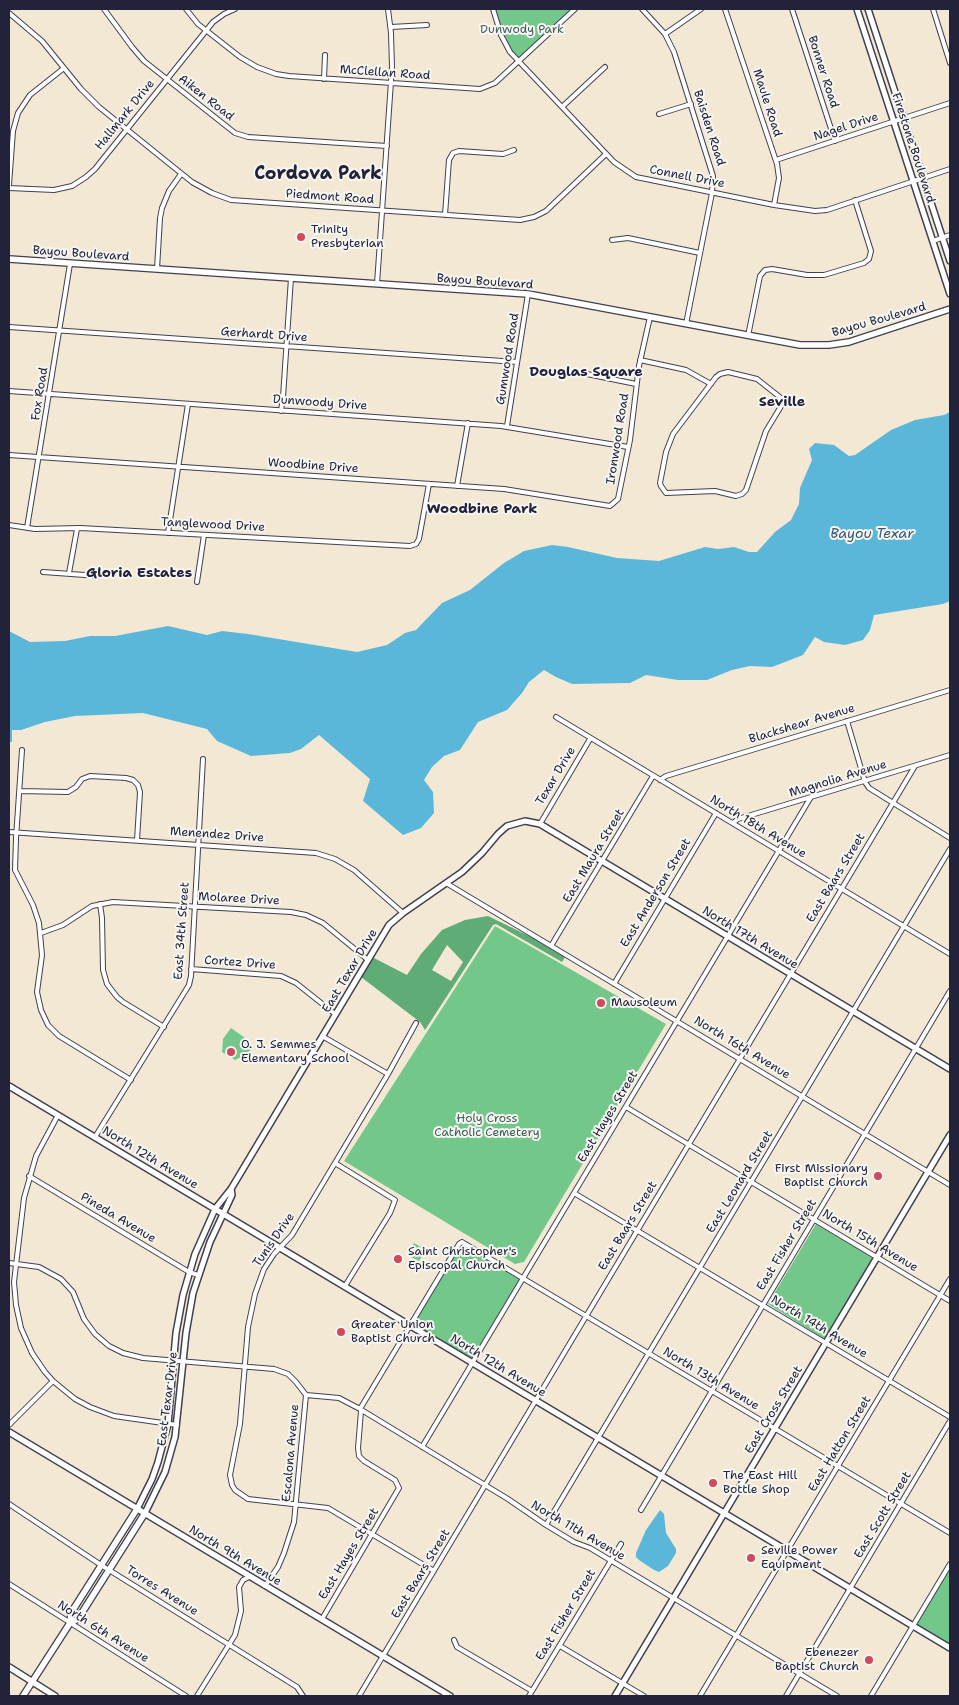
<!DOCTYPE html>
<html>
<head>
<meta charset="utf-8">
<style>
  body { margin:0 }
  #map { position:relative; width:959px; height:1705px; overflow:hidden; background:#f3e8d4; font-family:"Shantell Sans",sans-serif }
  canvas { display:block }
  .frame { position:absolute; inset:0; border:10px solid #22223b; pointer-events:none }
</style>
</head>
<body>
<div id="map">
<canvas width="959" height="1705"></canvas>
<div class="frame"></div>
</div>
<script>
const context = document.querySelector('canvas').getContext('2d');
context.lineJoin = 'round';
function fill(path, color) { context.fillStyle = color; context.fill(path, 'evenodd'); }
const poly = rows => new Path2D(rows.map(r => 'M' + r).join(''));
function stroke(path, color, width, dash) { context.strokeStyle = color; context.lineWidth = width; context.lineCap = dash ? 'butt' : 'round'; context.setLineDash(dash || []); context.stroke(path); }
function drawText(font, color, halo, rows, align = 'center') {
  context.font = font + ' "Shantell Sans",sans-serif'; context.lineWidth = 4; context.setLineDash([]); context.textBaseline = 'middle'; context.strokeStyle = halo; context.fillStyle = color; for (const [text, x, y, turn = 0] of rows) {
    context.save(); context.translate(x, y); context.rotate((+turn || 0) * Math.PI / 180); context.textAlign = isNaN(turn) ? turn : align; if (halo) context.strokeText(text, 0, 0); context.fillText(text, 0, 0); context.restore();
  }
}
fill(poly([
  [493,9,575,9,519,61,505,44],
  [495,926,666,1024,524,1262,515,1264,344,1161],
  [231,1028,248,1040,251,1046,251,1050,248,1054,235,1060,222,1052,223,1039],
  [816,1224,874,1258,824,1339,768,1304],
  [414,1243,426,1250,419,1261,407,1255],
  [461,1243,523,1278,473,1363,410,1326],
  [950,1564,950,1648,913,1626]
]), '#74c78a');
fill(poly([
  [488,916,533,938,565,957,562,962,496,924,493,925,425,1030,420,1022,361,977,372,957,407,975,421,954,442,930,465,920],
  [447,945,463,962,451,981,432,970]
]), '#5fac76');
fill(poly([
  [950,412,950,601,943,604,874,615,870,630,863,640,845,645,824,642,815,637,803,655,772,667,750,666,732,670,707,680,678,680,646,675,630,683,572,684,556,677,544,670,529,682,522,693,507,710,478,722,460,750,444,756,432,767,424,780,433,792,434,813,421,828,403,835,363,801,370,779,319,735,301,749,290,753,251,756,217,741,207,729,143,713,75,716,45,722,21,730,12,730,12,742,9,742,9,631,30,642,65,641,90,636,115,636,168,626,207,635,222,631,248,634,357,652,387,645,405,633,416,630,442,603,470,590,504,563,524,551,552,545,568,547,617,558,659,561,705,547,718,549,734,547,749,552,757,552,775,532,791,520,799,504,800,488,812,460,809,449,815,443,834,445,849,456,855,455,891,430,915,420,944,415],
  [660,1510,664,1514,666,1533,676,1549,676,1553,668,1566,659,1572,654,1570,639,1560,636,1557,636,1553,646,1530]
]), '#5bb7d9');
const minor = poly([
  [104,9,132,47,144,61,235,133,248,137,387,146],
  [186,9,198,24,240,57,257,67,276,74,289,76,480,89,495,83,575,9],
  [493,9,501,35,510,52,614,162,636,177,774,205,815,211,827,210,950,169],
  [642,9,665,34,674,52,713,176,712,193,686,324],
  [725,9,777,164,779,178,774,205],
  [792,9,835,141],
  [933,9,950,63],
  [9,13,42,41,81,89,99,107,192,182,212,193,231,200,520,220,534,217,546,211,606,154],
  [391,27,427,25],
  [665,34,701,9],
  [324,79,325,55],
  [562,107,605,67],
  [659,114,691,104],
  [776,160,950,103],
  [9,185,13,131,18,113,30,95,64,68],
  [9,188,54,190,72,186,86,177,95,169,213,22,224,14,235,9],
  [445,215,449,160,453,153,459,151,503,154,514,150],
  [612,240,628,238,700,253],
  [933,241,950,235],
  [157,269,160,218,162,208,169,191,181,174],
  [377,284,392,67,391,33,388,9],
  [9,327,517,362],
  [748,336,760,276,765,270,772,269,807,275,824,275,864,263,869,259,871,251,855,200],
  [640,360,686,370,711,384],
  [728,372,757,379,781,398,783,403,766,431,746,490,742,494,736,496,715,491,666,493,661,486,660,483,666,452,673,434,716,377,720,374,728,372],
  [582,373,636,384],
  [9,391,501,426,628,447],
  [281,411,283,397,291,278],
  [507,426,528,294],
  [9,455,504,489,610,506,618,499,630,440,639,366,650,317],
  [457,486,468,423],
  [9,525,35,529,80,528,410,546,416,544,419,539,429,484],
  [27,528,70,264],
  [168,533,188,404],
  [43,572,99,576],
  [69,573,77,529],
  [197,582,204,535],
  [556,717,950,954],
  [847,721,865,782,869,788,950,838],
  [22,750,16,838,15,870,33,905,39,923,42,955,37,992,41,1010,48,1025,59,1036,131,1080],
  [660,780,666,776,950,690],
  [20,791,68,792,76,787,82,779,90,776,126,778,133,780,138,785,140,792,137,840],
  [733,823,738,819,950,755],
  [540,824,590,739],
  [9,832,316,853,335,859,354,870,403,913],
  [446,883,950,1185],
  [100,904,102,918,103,970,107,984,117,997,123,1002,164,1027],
  [41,933,63,925,92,906,113,902,291,912,306,915,323,923,368,960],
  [551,946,653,776],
  [191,969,281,976,296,983,335,1014],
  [614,984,716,813],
  [416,1023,388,1074,292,1235,274,1254,264,1269,255,1294,248,1327,240,1424,230,1475,232,1485,235,1490,248,1499,328,1508,434,1571],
  [322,1036,388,1074],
  [626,1107,950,1301],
  [58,1115,36,1156,24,1198,14,1282,16,1305,21,1328,32,1353,45,1372,53,1381,75,1399,90,1407,114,1416,177,1425],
  [95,1137,189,985,191,976,203,759],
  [335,1163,395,1200,390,1213,345,1286],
  [29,1176,189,1272,198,1275],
  [574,1193,950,1417],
  [9,1263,39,1267,61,1279,73,1292,84,1319,95,1334,109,1346,123,1353,143,1358,274,1369,288,1374,296,1382,306,1395,294,1522,284,1553,278,1567,265,1586],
  [306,1395,339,1398,360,1409,508,1499,546,1525,574,1542,590,1548,837,1696],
  [360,1409,459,1244,462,1242,950,1533],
  [9,1425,53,1381],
  [422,1447,811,797],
  [9,1504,101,1565,297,1687,303,1696],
  [641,1510,950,991],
  [546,1525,950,849],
  [9,1584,186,1696],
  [322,1619,399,1488,395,1480,364,1461,359,1456,358,1448,361,1411],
  [454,1640,457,1647,532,1691],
  [560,1646,644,1696],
  [197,1696,235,1635,241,1611,239,1587,243,1580,249,1577],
  [359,1696,915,766],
  [529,1696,621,1544],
  [700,1696,950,1279],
  [786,1696,950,1421],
  [871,1696,950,1564]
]);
const tertiary = poly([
  [857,9,950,294],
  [868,9,950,261],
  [9,1086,950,1648],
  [137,1509,152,1479,158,1462,168,1424,176,1333,183,1295,195,1254,215,1209,231,1189,389,925,403,913,462,872,482,853,498,834,507,826,525,821,540,824,950,1069],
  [145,1513,165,1472,175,1437,186,1333,193,1293,210,1242,232,1195,231,1189],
  [615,1696,950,1135]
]);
const secondary = poly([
  [9,259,528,294,800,345,829,345,849,342,950,309],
  [9,1432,450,1696],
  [70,1623,78,1619,145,1513],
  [9,1667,55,1696],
  [23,1696,70,1623,71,1613,137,1509]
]);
stroke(minor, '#414052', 6);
stroke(tertiary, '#414052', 8);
stroke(secondary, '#414052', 8);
stroke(minor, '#fff', 4);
stroke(tertiary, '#fff', 5);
stroke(secondary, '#fff', 5.5);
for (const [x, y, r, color] of [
  [301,237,5,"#d1495b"],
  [601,1003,5,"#d1495b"],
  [231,1052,5,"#d1495b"],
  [878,1176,5,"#d1495b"],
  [398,1259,5,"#d1495b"],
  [341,1332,5,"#d1495b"],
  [713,1483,5,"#d1495b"],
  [751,1558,5,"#d1495b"],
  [869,1660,5,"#d1495b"]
]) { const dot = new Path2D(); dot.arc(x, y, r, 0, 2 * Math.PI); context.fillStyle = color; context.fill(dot); stroke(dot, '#f6f6f2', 2); }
drawText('12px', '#3f5c57', '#f6f6f2', [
  ["Dunwody Park",522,30],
  ["Holy Cross",487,1119],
  ["Catholic Cemetery",487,1133]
]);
drawText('12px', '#22223b', '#f6f6f2', [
  ["Bonner Road",823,72,72],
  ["McClellan Road",385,73,4],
  ["Aiken Road",206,98,38],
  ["Maule Road",767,103,72],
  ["Hallmark Drive",125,115,-51],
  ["Nagel Drive",846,127,-18],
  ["Baisden Road",709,128,72],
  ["Firestone Boulevard",913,148,72],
  ["Connell Drive",687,177,11],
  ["Piedmont Road",330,197,4],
  ["Bayou Boulevard",81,254,4],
  ["Bayou Boulevard",485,282,4],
  ["Bayou Boulevard",879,320,-16],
  ["Gerhardt Drive",264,335,4],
  ["Gumwood Road",508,359,-81],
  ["Fox Road",40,394,-81],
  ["Dunwoody Drive",320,403,4],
  ["Ironwood Road",618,439,-81],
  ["Woodbine Drive",313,466,4],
  ["Tanglewood Drive",213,525,3],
  ["Blackshear Avenue",802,724,-17],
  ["Texar Drive",556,776,-59],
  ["Magnolia Avenue",838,779,-17],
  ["North 18th Avenue",758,827,31],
  ["Menendez Drive",217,835,4],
  ["East Maura Street",594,856,-59],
  ["East Baars Street",836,878,-59],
  ["East Anderson Street",656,893,-59],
  ["Molaree Drive",239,899,3],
  ["East 34th Street",182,931,-86],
  ["North 17th Avenue",750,938,31],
  ["Cortez Drive",240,963,4],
  ["East Texar Drive",350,971,-59],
  ["North 16th Avenue",742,1048,31],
  ["East Hayes Street",608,1117,-59],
  ["North 12th Avenue",150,1158,31],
  ["East Leonard Street",740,1182,-59],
  ["Pineda Avenue",118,1218,31],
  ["East Baars Street",628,1226,-59],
  ["Tunis Drive",274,1240,-55],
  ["North 15th Avenue",870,1241,31],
  ["East Fisher Street",787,1245,-59],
  ["North 14th Avenue",819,1327,31],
  ["North 12th Avenue",498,1366,31],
  ["North 13th Avenue",711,1379,31],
  ["East Texar Drive",168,1399,-83],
  ["East Cross Street",774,1410,-59],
  ["East Hatton Street",840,1444,-59],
  ["Escalona Avenue",291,1453,-85],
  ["East Scott Street",883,1515,-59],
  ["North 11th Avenue",578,1531,30],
  ["East Hayes Street",349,1554,-59],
  ["North 9th Avenue",235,1556,31],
  ["East Baars Street",421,1574,-59],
  ["Torres Avenue",162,1591,32],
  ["East Fisher Street",566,1615,-59],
  ["North 6th Avenue",103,1632,32]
]);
drawText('12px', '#22223b', '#f6f6f2', [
  ["Trinity",311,230],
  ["Presbyterian",311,244],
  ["Mausoleum",611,1003],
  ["O. J. Semmes",241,1045],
  ["Elementary School",241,1059],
  ["First Missionary",868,1169,"right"],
  ["Baptist Church",868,1183,"right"],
  ["Saint Christopher's",408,1252],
  ["Episcopal Church",408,1266],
  ["Greater Union",351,1325],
  ["Baptist Church",351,1339],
  ["The East Hill",723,1476],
  ["Bottle Shop",723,1490],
  ["Seville Power",761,1551],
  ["Equipment",761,1565],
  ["Ebenezer",859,1653,"right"],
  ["Baptist Church",859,1667,"right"]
], 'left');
drawText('bold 14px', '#22223b', '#f6f6f2', [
  ["Douglas Square",586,372],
  ["Seville",782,402],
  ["Woodbine Park",482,509],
  ["Gloria Estates",139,573]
]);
drawText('italic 14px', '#365672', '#f6f6f2', [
  ["Bayou Texar",872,534]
]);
drawText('bold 18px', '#22223b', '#f6f6f2', [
  ["Cordova Park",318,174]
]);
</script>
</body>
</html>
